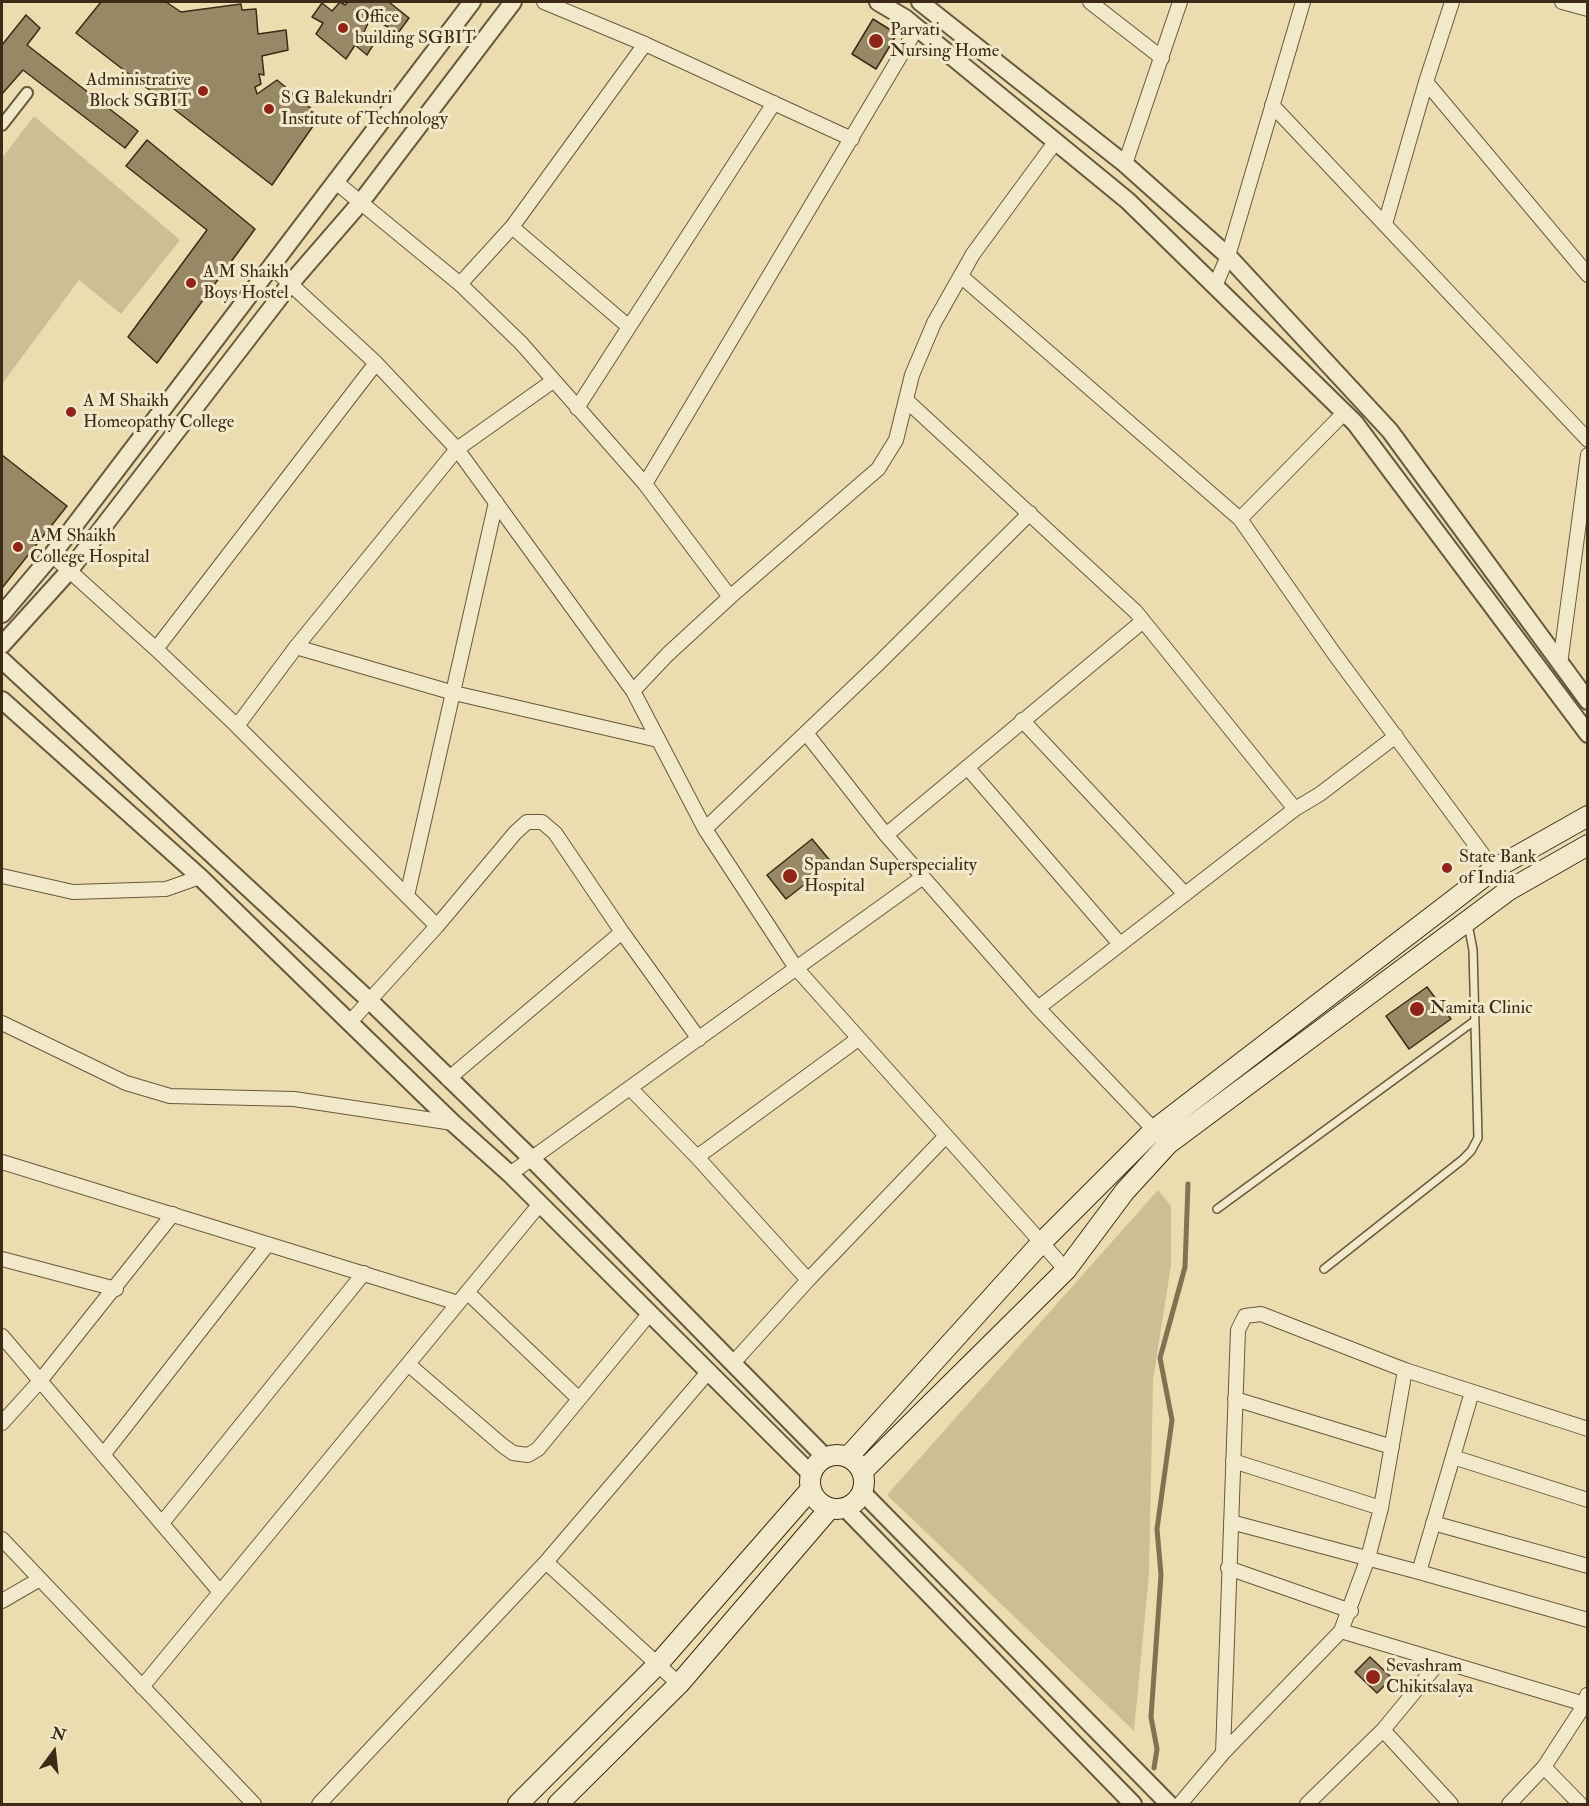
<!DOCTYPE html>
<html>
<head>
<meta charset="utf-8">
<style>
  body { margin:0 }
  #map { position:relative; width:1589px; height:1806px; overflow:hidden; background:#ebddaf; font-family:"IM FELL Double Pica",serif }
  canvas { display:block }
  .frame { position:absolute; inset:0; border:3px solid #3d2b17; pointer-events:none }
  .north { position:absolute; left:24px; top:1722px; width:60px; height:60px; -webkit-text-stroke:4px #f2e9cb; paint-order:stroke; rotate:15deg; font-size:16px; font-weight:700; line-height:24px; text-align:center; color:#3d2b17 }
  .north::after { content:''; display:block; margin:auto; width:21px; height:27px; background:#3d2b17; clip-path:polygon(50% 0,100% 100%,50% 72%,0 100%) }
</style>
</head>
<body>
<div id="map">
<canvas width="1589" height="1806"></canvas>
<div class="frame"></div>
<div class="north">N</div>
</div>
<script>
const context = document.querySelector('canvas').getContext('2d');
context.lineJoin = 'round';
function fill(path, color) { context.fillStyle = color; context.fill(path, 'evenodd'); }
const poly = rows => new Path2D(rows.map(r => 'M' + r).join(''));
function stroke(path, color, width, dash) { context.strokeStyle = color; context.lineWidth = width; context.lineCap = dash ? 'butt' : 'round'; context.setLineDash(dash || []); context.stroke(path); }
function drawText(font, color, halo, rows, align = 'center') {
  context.font = font + ' "IM FELL Double Pica",serif'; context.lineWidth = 6; context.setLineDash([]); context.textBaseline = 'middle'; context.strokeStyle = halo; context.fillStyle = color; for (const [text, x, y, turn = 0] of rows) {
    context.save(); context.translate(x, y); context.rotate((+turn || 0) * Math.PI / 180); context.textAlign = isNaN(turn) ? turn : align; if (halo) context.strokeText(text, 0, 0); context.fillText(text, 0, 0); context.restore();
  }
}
fill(poly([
  [34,116,180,240,121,314,79,280,2,384,2,158],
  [1158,1190,1171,1206,1171,1265,1153,1380,1149,1574,1134,1731,887,1495]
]), '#cdbf95');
stroke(poly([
  [1154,1768,1157,1749,1151,1717,1161,1575,1157,1529,1172,1420,1160,1358,1185,1267,1188,1184]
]), '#827153', 5);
const building = poly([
  [101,2,166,2,181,12,241,4,242,10,256,9,258,34,286,30,288,50,262,56,264,75,259,74,261,84,255,87,257,94,277,80,320,116,272,185,76,33,101,2],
  [340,2,345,5,348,2,389,2,409,18,398,33,371,17,364,32,376,40,367,55,355,45,346,59,316,34,323,23,312,17,322,3,332,11,340,2],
  [26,15,40,28,27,45,138,131,125,148,23,70,2,94,2,45,26,15],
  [873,19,897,34,876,69,852,54,873,19],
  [147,140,255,229,157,363,128,337,207,230,126,166,147,140],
  [2,455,67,506,2,588,2,455],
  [812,839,832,863,786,899,767,875,812,839],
  [1427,987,1451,1019,1409,1049,1386,1016,1427,987],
  [1370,1657,1392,1678,1377,1693,1355,1672,1370,1657]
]);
fill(building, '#978866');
stroke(building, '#3d2b17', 1.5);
const service = poly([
  [1217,1209,1473,1022],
  [1324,1269,1462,1160,1471,1151,1478,1138,1473,950,1468,924]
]);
const pedestrian = poly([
  [2,125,27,93]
]);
const minor = poly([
  [544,2,645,44,852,139],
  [1090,2,1162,58],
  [1452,2,1426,82,1588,275],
  [1562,2,1588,9],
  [1272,105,1588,440],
  [1125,164,1180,2],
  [337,183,460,284,521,343,645,484,730,597],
  [1385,224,1426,82],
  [512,227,629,327,774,103],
  [272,267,376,363,457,449,633,691,705,829,796,968,1066,1270],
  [962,277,1240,519,1333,652,1509,890],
  [460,284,512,227,645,44],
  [1215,286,1228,256,1303,2],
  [906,400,1136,612,1295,809],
  [577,408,629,327],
  [645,484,917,28],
  [1240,519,1344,413],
  [52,555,156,649,237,726],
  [296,647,454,693,658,740],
  [156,649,376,363],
  [1560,664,1588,455],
  [633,691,668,654,730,597,878,469,896,440,912,375,934,323,973,254,1056,141],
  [1022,720,1185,894],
  [806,733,886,835],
  [967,767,1120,944],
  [705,829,880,662,1030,513],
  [2,876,73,892,166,889,200,877],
  [407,896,496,502],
  [437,926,515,833,527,822,542,822,555,833,622,932,699,1039],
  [1038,1008,886,835,1143,621],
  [350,1022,437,926,237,726,296,647,457,449,553,381],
  [2,1023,126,1083,170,1096,294,1099,453,1123],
  [858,1039,697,1157,808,1280,945,1137],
  [448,1079,622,932],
  [630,1088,697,1157],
  [1160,1136,1038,1008,1295,809,1320,794,1396,736],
  [2,1162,458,1303],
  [510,1174,923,877],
  [2,1259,116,1289],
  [467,1292,579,1399],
  [2,1336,220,1592],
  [734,1362,808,1280],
  [408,1364,502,1445,513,1453,528,1455,538,1449,650,1313],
  [1235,1399,1392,1447],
  [2,1423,40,1381,173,1214],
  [103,1455,268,1244],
  [1453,1457,1588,1500],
  [1233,1461,1381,1508],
  [1231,1522,1419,1572,1588,1620],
  [162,1523,364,1273],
  [1433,1523,1588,1566],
  [2,1539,254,1804],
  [546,1562,679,1684],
  [1228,1568,1351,1611],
  [1419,1572,1472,1392],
  [2,1601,40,1579],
  [1341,1631,1588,1705],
  [142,1687,539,1205],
  [1383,1730,1440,1661],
  [1223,1753,1238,1330,1245,1316,1261,1314,1405,1370,1588,1429],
  [319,1804,546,1562,709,1371],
  [1180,1804,1223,1753,1341,1631,1368,1558,1381,1508,1405,1370],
  [1307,1804,1383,1730,1451,1804],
  [1509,1804,1544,1767],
  [1580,1804,1544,1767,1585,1704,1587,1695]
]);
const tertiary = poly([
  [878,2,905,18,1128,201,1355,423,1588,734],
  [920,2,1125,164,1228,256,1390,431,1588,701],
  [2,614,52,555,472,2],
  [2,645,69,571,290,284,361,202,513,2],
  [2,660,370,1001,532,1159,825,1457],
  [2,700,200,877,453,1123,510,1174,811,1474],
  [862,1492,1169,1804],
  [844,1507,1133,1804]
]);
const secondary = poly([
  '810 1482a27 27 0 1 1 54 0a27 27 0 1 1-54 0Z',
  [848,1457,1041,1243,1154,1130,1494,869,1588,816],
  [862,1472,1066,1270,1125,1191,1168,1144,1509,890,1588,845],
  [518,1804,658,1664,811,1489],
  [558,1804,679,1684,830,1508]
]);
stroke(service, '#68583d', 10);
stroke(pedestrian, '#68583d', 14);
stroke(minor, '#68583d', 16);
stroke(tertiary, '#68583d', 20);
stroke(secondary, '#3d2b17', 22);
stroke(service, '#f2e9cb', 7);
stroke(pedestrian, '#f2e9cb', 10);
stroke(minor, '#f2e9cb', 14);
stroke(tertiary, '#f2e9cb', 16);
stroke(secondary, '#f2e9cb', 20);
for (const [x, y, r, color] of [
  [343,28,6,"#8f2418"],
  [876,41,8,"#8f2418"],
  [203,91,6,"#8f2418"],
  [269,109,6,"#8f2418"],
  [191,283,6,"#8f2418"],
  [71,412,6,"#8f2418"],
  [18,547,6,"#8f2418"],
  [1447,868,6,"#8f2418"],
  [790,876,8,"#8f2418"],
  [1417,1009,8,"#8f2418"],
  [1373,1677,8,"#8f2418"]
]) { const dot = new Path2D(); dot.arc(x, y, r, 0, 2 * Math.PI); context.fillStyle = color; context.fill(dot); stroke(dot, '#f2e9cb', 2); }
drawText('18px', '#3d2b17', '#f2e9cb', [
  ["Office",355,18],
  ["building SGBIT",355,39],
  ["Parvati",890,31],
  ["Nursing Home",890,52],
  ["Administrative",191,81,"right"],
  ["Block SGBIT",191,102,"right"],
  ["S G Balekundri",281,99],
  ["Institute of Technology",281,120],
  ["A M Shaikh",203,273],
  ["Boys Hostel",203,294],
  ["A M Shaikh",83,402],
  ["Homeopathy College",83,423],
  ["A M Shaikh",30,537],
  ["College Hospital",30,558],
  ["State Bank",1459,858],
  ["of India",1459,879],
  ["Spandan Superspeciality",804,866],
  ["Hospital",804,887],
  ["Namita Clinic",1430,1009],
  ["Sevashram",1386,1667],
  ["Chikitsalaya",1386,1688]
], 'left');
</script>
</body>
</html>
